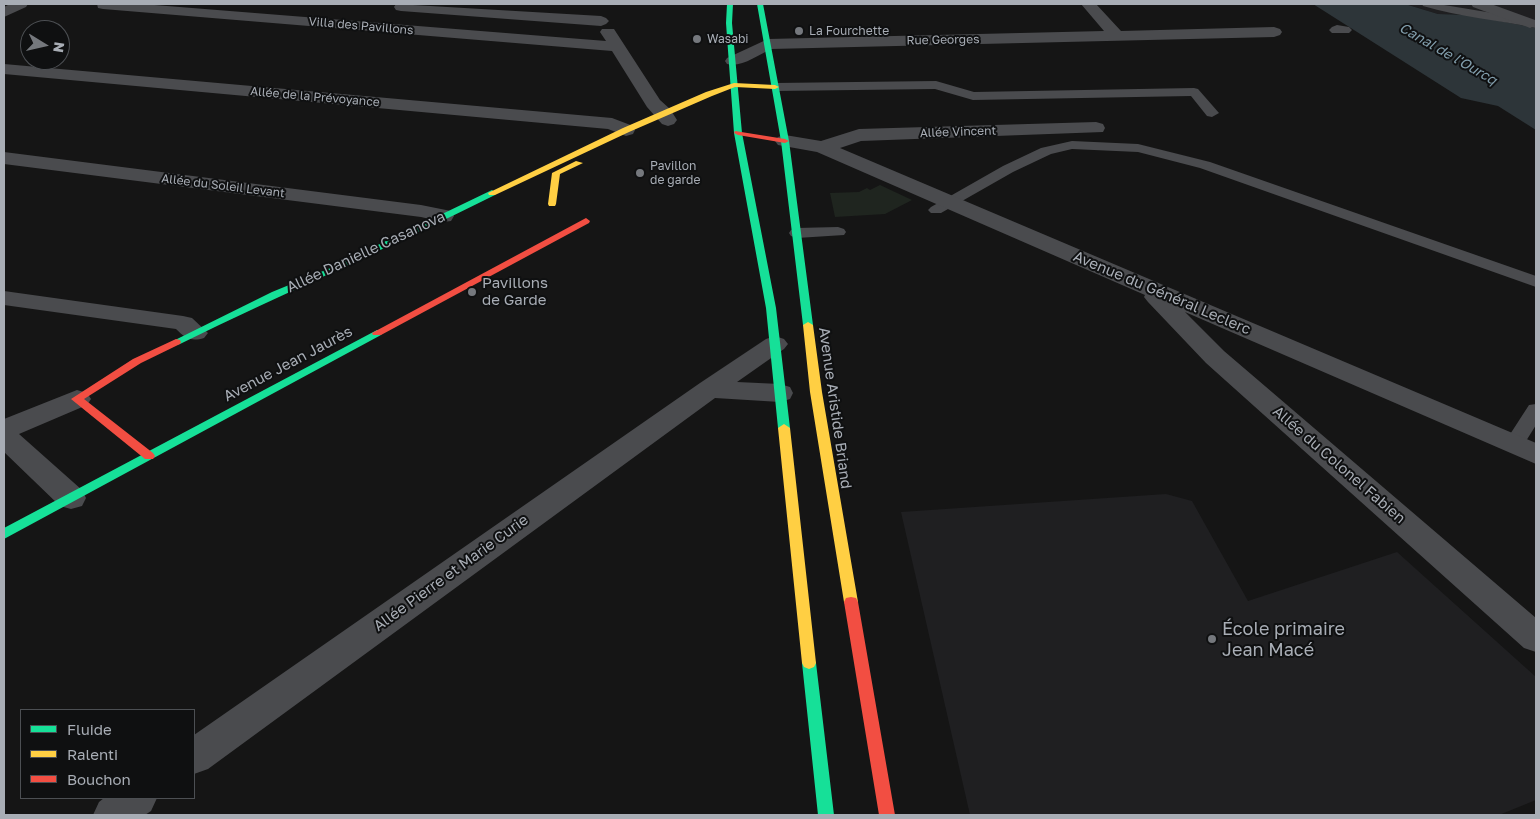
<!DOCTYPE html>
<html>
<head>
<meta charset="utf-8">
<style>
	body { margin:0 }
	#map { position:relative; width:1540px; height:819px; overflow:hidden; background:#151515; font-family:"Golos Text",sans-serif }
	canvas { display:block }
	.frame { position:absolute; inset:0; border:5px solid #a8adb5; pointer-events:none }
	.legend { position:absolute; left:20px; top:709px; width:175px; height:90px; box-sizing:border-box; background:#0f1011; border:1px solid #4c4f53; margin:0; padding:6px 9px; list-style:none; font-size:15px; color:#a8adb5 }
	.legend li { display:flex; align-items:center; gap:10px; height:25px }
	.legend b { width:25px; border:1px solid #4c4f53 }
	.north { position:absolute; left:20px; top:20px; width:50px; height:50px; box-sizing:border-box; background:#0f1011; border:1px solid #4c4f53; border-radius:50%; rotate:99deg; font-size:14px; font-weight:700; line-height:20px; text-align:center; color:#a8adb5 }
	.north::after { content:''; display:block; margin:auto; width:18px; height:22px; background:#75787d; clip-path:polygon(50% 0,100% 100%,50% 72%,0 100%) }
</style>
</head>
<body>
<div id="map">
<canvas width="1540" height="819"></canvas>
<div class="frame"></div>
<ul class="legend">
<li><b style="height:6px;background:#16e098"></b>Fluide</li>
<li><b style="height:6px;background:#ffcf43"></b>Ralenti</li>
<li><b style="height:6px;background:#f24e42"></b>Bouchon</li>
</ul>
<div class="north">N</div>
</div>
<script>
const context = document.querySelector('canvas').getContext('2d');
context.lineJoin = 'round';
function fill(path, color) {
  context.fillStyle = color;
  context.fill(path, 'evenodd');
}
function trace(path, color, width, dash) {
  context.strokeStyle = color;
  context.lineWidth = width;
  context.lineCap = dash ? 'butt' : 'round';
  context.setLineDash(dash || []);
  context.stroke(path);
}
function drawText(font, color, halo, rows, align = 'center') {
  context.font = font + ' "Golos Text",sans-serif';
  context.lineWidth = 4;
  context.setLineDash([]);
  context.textBaseline = 'middle';
  context.strokeStyle = halo;
  context.fillStyle = color;
  for (const [text, x, y, turn = 0] of rows) {
    context.save();
    context.translate(x, y);
    context.rotate((+turn || 0) * Math.PI / 180);
    context.textAlign = isNaN(turn) ? turn : align;
    if (halo) context.strokeText(text, 0, 0);
    context.fillText(text, 0, 0);
    context.restore();
  }
}
const built = new Path2D(`
	M1405 4H1536V28L1469 15 1438 14Z
	M1166 494 1192 501 1248 601 1397 552 1536 677V800L1499 815H970L901 512Z`);
const green = new Path2D(`
	M880 185 912 200 885 214 835 217 830 193 859 192 867 188 870 190Z`);
const water = new Path2D(`
	M1313 4H1405L1438 14 1469 15 1536 28V130L1498 106 1461 98Z`);
const lane = new Path2D(`
	M1422 4H1438L1523 18 1536 22V28C1499 20 1460 17 1423 6Z
	M936 81 974 92 1194 88 1198 89 1219 113 1212 117 1207 116 1191 96 973 100 935 89 775 91 769 87 775 83Z
	M1072 141 1138 144 1210 162 1536 276V287L1200 168 1138 152 1072 149 1051 154 1013 172 941 213H931L928 210 931 207 1003 166 1041 148Z
	M838 227 844 229 846 232 844 235 797 238 791 236 789 233 791 230 797 228Z
	M1536 404V425L1521 449 1514 451 1507 449 1504 444 1507 439 1529 405Z`);
const street = new Path2D(`
	M10 4H28L26 7 4 17V7Z
	M97 4H142L606 41 600 32 602 29H614L660 100 670 109 677 120 674 124 668 126 662 124 647 107 612 51 103 9 98 8Z
	M396 4 601 16 606 18 609 21 606 24 601 26 401 11 396 10 394 7Z
	M1081 4H1096L1121 31 1274 27 1280 29 1282 32 1280 35 1274 37 771 49C758 55 741 68 727 64L725 61 727 58 768 39 1104 31Z
	M1471 4H1491L1535 20 1536 25 1530 28 1525 26 1473 7Z
	M1337 25 1349 27 1352 30 1349 33H1332L1329 30 1332 27Z
	M4 64 612 118 633 126 635 130 633 134 626 136 608 129 4 74Z
	M1096 122 1103 124 1105 128 1103 132 861 141 840 148 1536 443V464L1185 312 1224 351 1536 618V652L1524 648 1206 363 1148 302 1144 297 1145 295 817 152 778 145 775 141 778 137 785 135 821 141 859 129Z
	M4 152 421 205 451 211 454 216 451 221 443 222 421 217 4 164Z
	M4 291 183 316 192 318 208 333 204 338C191 342 185 338 176 329L4 305Z
	M775 336 784 339 788 344 784 349 737 382 780 384 790 387 793 393 790 399 780 402 715 398 208 769 194 774V735L700 383 766 339Z
	M77 390 87 393 91 399 87 405 19 434 82 490 86 498 82 506 71 509 60 506 4 452V419Z
	M104 798H157L151 811 145 815H93L99 802Z`);
const fast = new Path2D(`
	M727 4H733L732 23 742 133 776 308 790 428 784 432 778 428 766 308 734 133 726 23Z
	M757 4H763L789 141 813 325 808 328 803 325 781 141Z
	M492 190 496 193 495 195C391 247 284 293 180 344L176 345 171 342 272 292 328 269Z
	M377 330 381 331 382 333 381 335 4 539V528Z
	M809 657 814 659 816 663 834 815H818L802 663 804 659Z`);
const slow = new Path2D(`
	M734 83 775 85 779 87 775 89 735 87 712 96 629 132 495 195H489L488 193 623 128 706 92Z
	M576 161 583 163 560 174 556 204 555 206H549L548 204 552 173Z
	M808 322 813 325 822 392 858 602 856 606 851 607 846 606 844 602 810 392 803 325Z
	M784 424 790 428 816 663 814 667 809 669 804 667 802 663 778 428Z`);
const jam = new Path2D(`
	M735 131 785 139 789 141 785 143 738 135 734 133Z
	M586 218 590 221 589 223 381 335H373L372 333Z
	M176 339 180 340 181 342 180 344 141 363 84 399 153 453 155 456 153 459H145L71 399 133 359Z
	M851 597 856 598 858 602 895 815H879L844 602 846 598Z`);
const markers = [
	[799,31,5,"#75787d"],
	[697,39,5,"#75787d"],
	[640,173,5,"#75787d"],
	[472,292,5,"#75787d"],
	[1212,639,5,"#75787d"]
];
const farStreetnames = [
	["Villa des Pavillons",361,26,5],
	["Rue Georges",943,40,-1],
	["Allée de la Prévoyance",315,97,5],
	["Allée Vincent",958,132,-2],
	["Allée du Soleil Levant",223,186,7]
];
const farPoinames = [
	["La Fourchette",809,31],
	["Wasabi",707,39],
	["Pavillon",650,166],
	["de garde",650,180]
];
const farWaternames = [
	["Canal de l'Ourcq",1448,54,30]
];
const streetNames = [
	["Allée Danielle Casanova",366,252,-25],
	["Avenue du Général Leclerc",1162,293,23],
	["Avenue Jean Jaurès",288,364,-28],
	["Avenue Aristide Briand",835,408,82],
	["Allée du Colonel Fabien",1339,465,41],
	["Allée Pierre et Marie Curie",451,573,-36]
];
const poiNames = [
	["Pavillons",482,283],
	["de Garde",482,300]
];
const nearPoinames = [
	["École primaire",1222,629],
	["Jean Macé",1222,650]
];
fill(built, '#1f1f21');
fill(green, '#1f251f');
fill(water, '#2d3539');
fill(lane, '#4a4b4e');
fill(street, '#4a4b4e');
fill(fast, '#16e098');
fill(slow, '#ffcf43');
fill(jam, '#f24e42');
for (const [x, y, r, color] of markers) {
  const dot = new Path2D();
  dot.arc(x, y, r, 0, 2 * Math.PI);
  context.fillStyle = color;
  context.fill(dot);
  trace(dot, '#0f1011', 2);
}
drawText('12px', '#a8adb5', '#0f1011', farStreetnames);
drawText('12px', '#a8adb5', '#0f1011', farPoinames, 'left');
drawText('italic 14px', '#829eac', '#0f1011', farWaternames);
drawText('15px', '#a8adb5', '#0f1011', streetNames);
drawText('15px', '#a8adb5', '#0f1011', poiNames, 'left');
drawText('18px', '#a8adb5', '#0f1011', nearPoinames, 'left');
</script>
</body>
</html>
